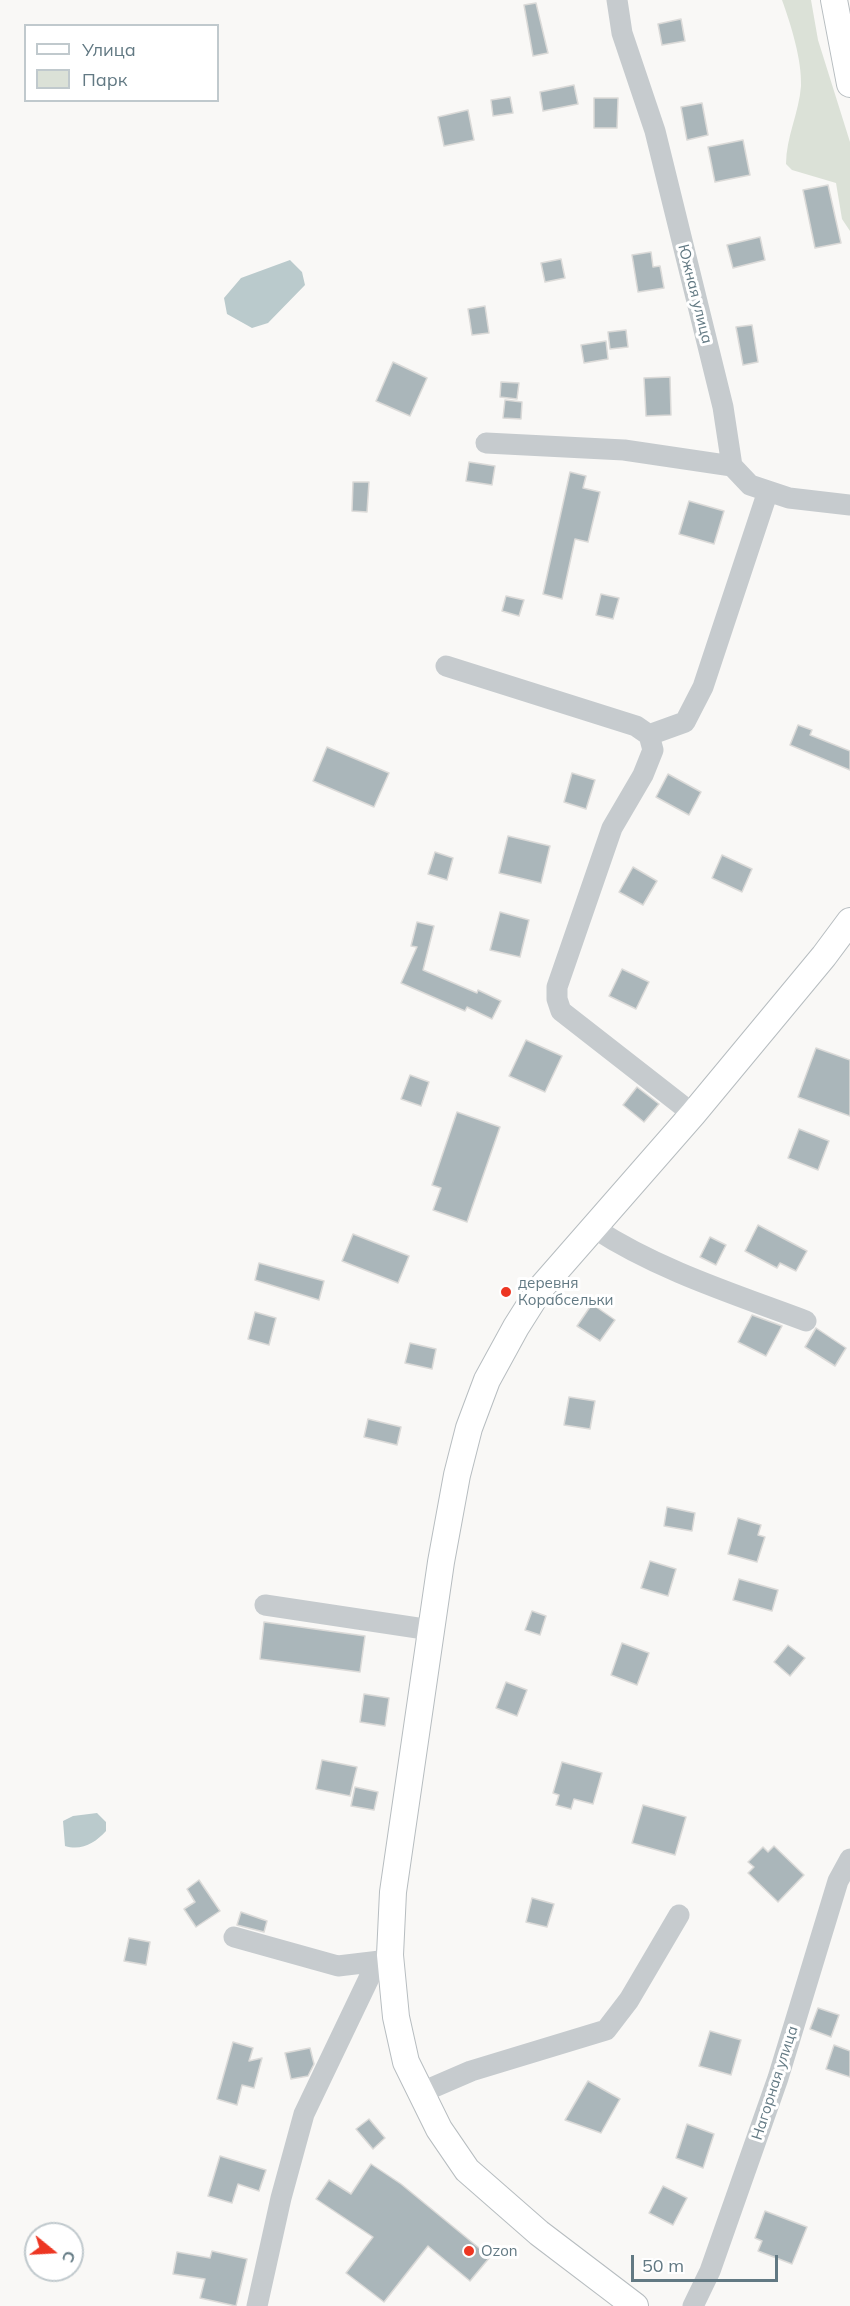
<!DOCTYPE html>
<html>
<head>
<meta charset="utf-8">
<style>
	body { margin:0 }
	#map { position:relative; width:850px; height:2306px; overflow:hidden; background:#f9f8f6; font-family:Mulish,sans-serif }
	canvas { display:block }
	.legend { position:absolute; left:24px; top:24px; width:195px; height:78px; box-sizing:border-box; background:#fff; border:2px solid #c0c9cd; margin:0; padding:8px 10px; list-style:none; font-size:18px; color:#627983 }
	.legend li { display:flex; align-items:center; gap:12px; height:30px }
	.legend b { width:30px; border:2px solid #c0c9cd }
	.north { position:absolute; left:24px; top:2222px; width:60px; height:60px; box-sizing:border-box; background:#fff; border:2px solid #c0c9cd; border-radius:50%; rotate:108deg; font-size:16px; font-weight:700; line-height:24px; text-align:center; color:#627983 }
	.north::after { content:''; display:block; margin:auto; width:21px; height:27px; background:#ed3622; clip-path:polygon(50% 0,100% 100%,50% 72%,0 100%) }
	.scale { position:absolute; left:631px; top:2255px; width:147px; height:27px; box-sizing:border-box; border:3px solid #627983; border-top:0; padding-left:8px; font-size:18px; line-height:21px; white-space:nowrap; color:#627983; -webkit-text-stroke:4px #fff; paint-order:stroke }
</style>
</head>
<body>
<div id="map">
<canvas width="850" height="2306"></canvas>
<ul class="legend">
<li><b style="height:8px;background:#fff"></b>Улица</li>
<li><b style="height:16px;background:#dbe1d7"></b>Парк</li>
</ul>
<div class="north">С</div>
<div class="scale">50 m</div>
</div>
<script>
const context = document.querySelector('canvas').getContext('2d');
context.lineJoin = 'round';
function fill(path, color) {
  context.fillStyle = color;
  context.fill(path, 'evenodd');
}
function trace(path, color, width, dash) {
  context.strokeStyle = color;
  context.lineWidth = width;
  context.lineCap = dash ? 'butt' : 'round';
  context.setLineDash(dash || []);
  context.stroke(path);
}
function drawText(font, color, halo, rows, align = 'center') {
  context.font = font + ' Mulish,sans-serif';
  context.lineWidth = 6;
  context.setLineDash([]);
  context.textBaseline = 'middle';
  context.strokeStyle = halo;
  context.fillStyle = color;
  for (const [text, x, y, turn = 0] of rows) {
    context.save();
    context.translate(x, y);
    context.rotate((+turn || 0) * Math.PI / 180);
    context.textAlign = isNaN(turn) ? turn : align;
    if (halo) context.strokeText(text, 0, 0);
    context.fillText(text, 0, 0);
    context.restore();
  }
}
const green = new Path2D(`
	M782 0H811L818 40 850 142V231L842 219 836 183 792 170 786 164C786 137 799 113 801 86 802 60 791 25 782 0Z`);
const water = new Path2D(`
	M290 260 302 272 305 285 268 323 252 328 227 314 224 298 241 278Z
	M97 1813 106 1822V1831C95 1843 82 1851 65 1846L63 1821 73 1816Z`);
const building = new Path2D(`
	M536 3 548 53 533 56 524 5Z
	M681 19 685 41 662 45 658 24Z
	M574 85 578 104 543 111 540 92Z
	M510 97 513 113 493 116 491 100Z
	M594 98H618L617 128H594Z
	M702 103 708 135 687 140 681 107Z
	M468 110 474 140 444 146 438 117Z
	M743 140 750 175 715 182 708 147Z
	M828 185 841 243 815 248 803 190Z
	M760 237 765 260 733 268 727 245Z
	M651 252 653 267 660 266 664 288 638 292 632 255Z
	M561 259 565 278 545 282 541 263Z
	M485 306 489 333 472 335 468 309Z
	M752 325 758 362 743 365 736 327Z
	M626 330 628 347 610 349 608 332Z
	M606 341 608 359 584 363 581 345Z
	M393 362 427 378 410 416 376 401Z
	M670 377 671 415 646 416 644 378Z
	M501 382 519 383 517 399 500 397Z
	M505 400 522 402 521 419 503 418Z
	M469 462 495 466 492 485 466 481Z
	M570 472 586 476 583 488 600 492 588 542 575 539 562 599 543 594Z
	M353 482H369L367 512 352 511Z
	M689 501 724 511 714 544 679 534Z
	M601 594 619 598 613 619 596 615Z
	M506 596 524 600 519 616 502 611Z
	M798 725 812 730 810 735 850 751V770L790 745Z
	M327 747 389 773 374 807 313 781Z
	M572 773 595 780 586 809 564 802Z
	M668 774 701 792 689 815 656 797Z
	M508 836 550 846 541 883 499 873Z
	M435 852 453 858 447 880 428 874Z
	M722 855 752 869 742 892 712 878Z
	M633 867 657 881 643 905 619 892Z
	M500 912 529 920 520 957 490 950Z
	M417 922 434 926 423 970 477 993 478 990 501 1001 492 1019 467 1007 465 1011 401 983 417 947 411 946Z
	M622 969 649 982 636 1009 609 996Z
	M526 1040 562 1056 545 1092 509 1076Z
	M816 1048 850 1060V1116L798 1097Z
	M410 1075 429 1082 421 1106 401 1099Z
	M637 1087 659 1104 644 1122 623 1105Z
	M457 1112 500 1127 467 1222 433 1210 441 1188 432 1185Z
	M799 1129 829 1141 818 1170 788 1158Z
	M758 1225 807 1251 796 1271 780 1263 777 1268 745 1251Z
	M353 1234 409 1256 398 1283 342 1261Z
	M710 1237 726 1245 716 1265 700 1257Z
	M259 1263 324 1281 319 1300 255 1280Z
	M592 1304 615 1320 600 1341 577 1326Z
	M255 1312 276 1318 269 1345 248 1339Z
	M752 1315 782 1326 766 1356 738 1342Z
	M816 1328 846 1348 835 1366 805 1347Z
	M410 1343 436 1349 432 1369 405 1363Z
	M569 1397 595 1401 590 1429 564 1425Z
	M368 1419 401 1427 397 1445 364 1437Z
	M667 1507 695 1513 692 1531 664 1526Z
	M738 1518 761 1525 758 1535 765 1537 757 1562 728 1554Z
	M650 1561 676 1569 668 1596 641 1588Z
	M739 1579 778 1590 772 1611 733 1600Z
	M532 1611 546 1616 540 1635 525 1630Z
	M264 1622 365 1636 360 1672 260 1659Z
	M622 1643 649 1653 637 1685 611 1675Z
	M788 1645 805 1658 790 1676 774 1662Z
	M506 1682 527 1690 517 1716 496 1708Z
	M364 1694 389 1698 385 1726 360 1722Z
	M322 1760 357 1767 350 1796 316 1789Z
	M562 1762 602 1773 593 1804 574 1799 571 1809 556 1805 559 1795 553 1793Z
	M355 1787 378 1792 374 1810 351 1806Z
	M643 1805 686 1817 675 1855 632 1843Z
	M774 1846 804 1875 778 1902 748 1873 754 1867 748 1862 763 1847 768 1852Z
	M199 1880 220 1911 196 1927 184 1909 195 1902 187 1889Z
	M532 1898 554 1904 547 1927 526 1922Z
	M241 1912 267 1921 264 1932 237 1925Z
	M129 1938 150 1942 146 1965 124 1961Z
	M818 2008 839 2015 831 2037 810 2029Z
	M710 2031 741 2040 731 2075 699 2066Z
	M233 2042 253 2048 249 2061 262 2058 254 2088 242 2085 237 2105 217 2099Z
	M834 2045 850 2051V2077L826 2069Z
	M310 2048 314 2064 308 2076 291 2079 285 2053Z
	M588 2081 620 2099 601 2133 565 2120Z
	M369 2119 385 2138 373 2149 356 2129Z
	M687 2124 714 2134 703 2168 676 2158Z
	M220 2156 266 2170 259 2191 238 2184 232 2203 208 2196Z
	M371 2164 401 2184 490 2257 470 2281 428 2246 384 2302 346 2273 373 2237 316 2199 329 2180 351 2194Z
	M663 2186 687 2198 673 2225 649 2213Z
	M765 2211 807 2227 792 2264 758 2251 762 2241 755 2238Z
	M212 2251 247 2259 236 2306 200 2298 205 2279 173 2274 177 2252 210 2258Z`);
const minor = new Path2D(`
	M617 0 622 33 655 131 723 407 732 466 750 485 789 498 850 505
	M486 443 624 450 732 466
	M446 666 636 726 649 735 653 750 643 775 612 828 557 987V999L561 1011 693 1114
	M649 735 685 722 703 687 768 491
	M594 1228C658 1270 734 1294 806 1321
	M265 1605 431 1630
	M234 1937 338 1966 380 1961
	M420 2093 471 2071 606 2030 629 2000 679 1915
	M257 2306 281 2198 304 2114 371 1974 380 1961 390 1955
	M693 2306 710 2271 778 2078 838 1881 850 1859`);
const major = new Path2D(`
	M834 0 850 84
	M635 2306 539 2233 467 2170 439 2129 406 2062 396 2017 390 1955 393 1892 441 1562 457 1475 469 1428 487 1380 516 1327 540 1289 693 1114 824 956 850 921`);
const markers = [
	[506,1292,6,"#ed3622"],
	[469,2251,6,"#ed3622"]
];
const streetNames = [
	["Южная улица",695,294,76],
	["Нагорная улица",775,2083,-72]
];
const poiNames = [
	["деревня",518,1283],
	["Корабсельки",518,1300],
	["Ozon",481,2251]
];
fill(green, '#dbe1d7');
fill(water, '#bacacc');
fill(building, '#aab6ba');
trace(building, '#dbdad8', 1.5);
trace(major, '#b7bdc0', 28);
trace(minor, '#c6cbce', 21);
trace(major, '#fff', 26);
for (const [x, y, r, color] of markers) {
  const dot = new Path2D();
  dot.arc(x, y, r, 0, 2 * Math.PI);
  context.fillStyle = color;
  context.fill(dot);
  trace(dot, '#fff', 2);
}
drawText('15px', '#627983', '#fff', streetNames);
drawText('15px', '#627983', '#fff', poiNames, 'left');
</script>
</body>
</html>
